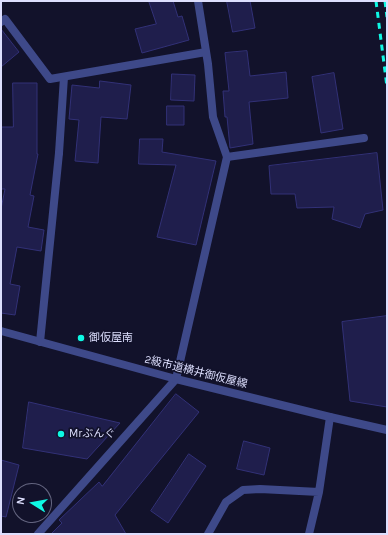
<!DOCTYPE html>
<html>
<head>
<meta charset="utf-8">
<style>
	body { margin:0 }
	#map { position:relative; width:388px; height:535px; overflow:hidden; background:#12122b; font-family:Karla,sans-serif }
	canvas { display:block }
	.frame { position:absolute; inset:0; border:2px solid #dddffe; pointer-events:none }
	.north { position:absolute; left:12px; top:483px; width:40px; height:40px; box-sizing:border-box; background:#12122b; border:1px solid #63647f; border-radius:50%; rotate:281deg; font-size:11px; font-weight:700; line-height:16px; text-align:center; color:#dddffe }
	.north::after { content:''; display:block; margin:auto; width:14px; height:18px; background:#0ef9e4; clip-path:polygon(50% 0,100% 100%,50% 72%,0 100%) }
</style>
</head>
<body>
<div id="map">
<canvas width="388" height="535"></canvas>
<div class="frame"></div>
<div class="north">N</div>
</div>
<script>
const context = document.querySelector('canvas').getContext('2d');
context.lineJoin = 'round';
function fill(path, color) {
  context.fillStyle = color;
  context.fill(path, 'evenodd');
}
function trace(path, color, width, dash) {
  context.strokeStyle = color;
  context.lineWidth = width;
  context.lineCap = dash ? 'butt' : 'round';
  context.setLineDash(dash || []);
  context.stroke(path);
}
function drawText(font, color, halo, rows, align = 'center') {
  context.font = font + ' Karla,"Noto Sans JP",sans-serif';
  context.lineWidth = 3.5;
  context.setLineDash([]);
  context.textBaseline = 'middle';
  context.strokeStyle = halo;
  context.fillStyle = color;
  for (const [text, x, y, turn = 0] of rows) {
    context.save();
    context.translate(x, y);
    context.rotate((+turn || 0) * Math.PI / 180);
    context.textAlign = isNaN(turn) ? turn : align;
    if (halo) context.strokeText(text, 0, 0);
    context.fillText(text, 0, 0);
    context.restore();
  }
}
const building = new Path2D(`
	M149 1H173L178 17 182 16 189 40 142 53 135 29 156 24Z
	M227 1H250L255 28 233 32Z
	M1 29 19 52 1 67Z
	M247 51 250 76 286 72 288 98 249 102 253 144 230 148 227 117H225L223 91H229L225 53Z
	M334 73 343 129 321 133 312 77Z
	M172 74 195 75 194 101 171 100Z
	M100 81 131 85 127 119 101 117 98 163 75 161 79 120 69 119 72 85 99 88Z
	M13 83H37V154H38L30 195 34 196 28 227 44 230 41 251 17 247 10 284 20 286 15 315 1 313V209L5 189H1V127H13Z
	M167 106H184V125H167Z
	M140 139H163L162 152 216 161 196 245 157 237 176 165 139 164Z
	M377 153 383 210 365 214 360 228 332 219 334 207 297 208 295 194H271L269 166Z
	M387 316V407L350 401 342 322Z
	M176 394 199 412 115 515 126 534H51L62 523 59 520 99 482 102 486Z
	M29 402 120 423 87 459 23 448Z
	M244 441 270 448 264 475 237 469Z
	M189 454 206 466 168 523 151 511Z
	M1 460 19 465 6 517 1 516Z`);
const service = new Path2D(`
	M59 153 64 77
	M227 157 364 138`);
const minor = new Path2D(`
	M1 22 5 19 50 79 206 52
	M40 342 59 153
	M38 534 176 379 227 157 213 117 208 64 198 1
	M208 534 226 502 243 490 260 489 319 492
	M309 534 319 492 330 417`);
const tertiary = new Path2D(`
	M1 331 176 379 330 417 387 430`);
const rail = new Path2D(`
	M376 1 387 87
	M385 1 387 17`);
const markers = [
	[81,338,4,"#0ef9e4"],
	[61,434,4,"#0ef9e4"]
];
const poiNames = [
	["御仮屋南",89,338],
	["Mrぶんぐ",69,434]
];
const streetNames = [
	["2級市道横井御仮屋線",196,372,14]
];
fill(building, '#1f1e4c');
trace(building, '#323177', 1);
trace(service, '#3e4989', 8);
trace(minor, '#3e4989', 8);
trace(tertiary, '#3e4989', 8);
trace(rail, '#0ef9e4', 3, [6, 5]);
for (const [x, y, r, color] of markers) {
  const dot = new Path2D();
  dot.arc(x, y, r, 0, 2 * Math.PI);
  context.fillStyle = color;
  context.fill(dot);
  trace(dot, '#12122b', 1.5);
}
drawText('11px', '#dddffe', '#12122b', poiNames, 'left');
drawText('11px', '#dddffe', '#12122b', streetNames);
</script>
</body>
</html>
